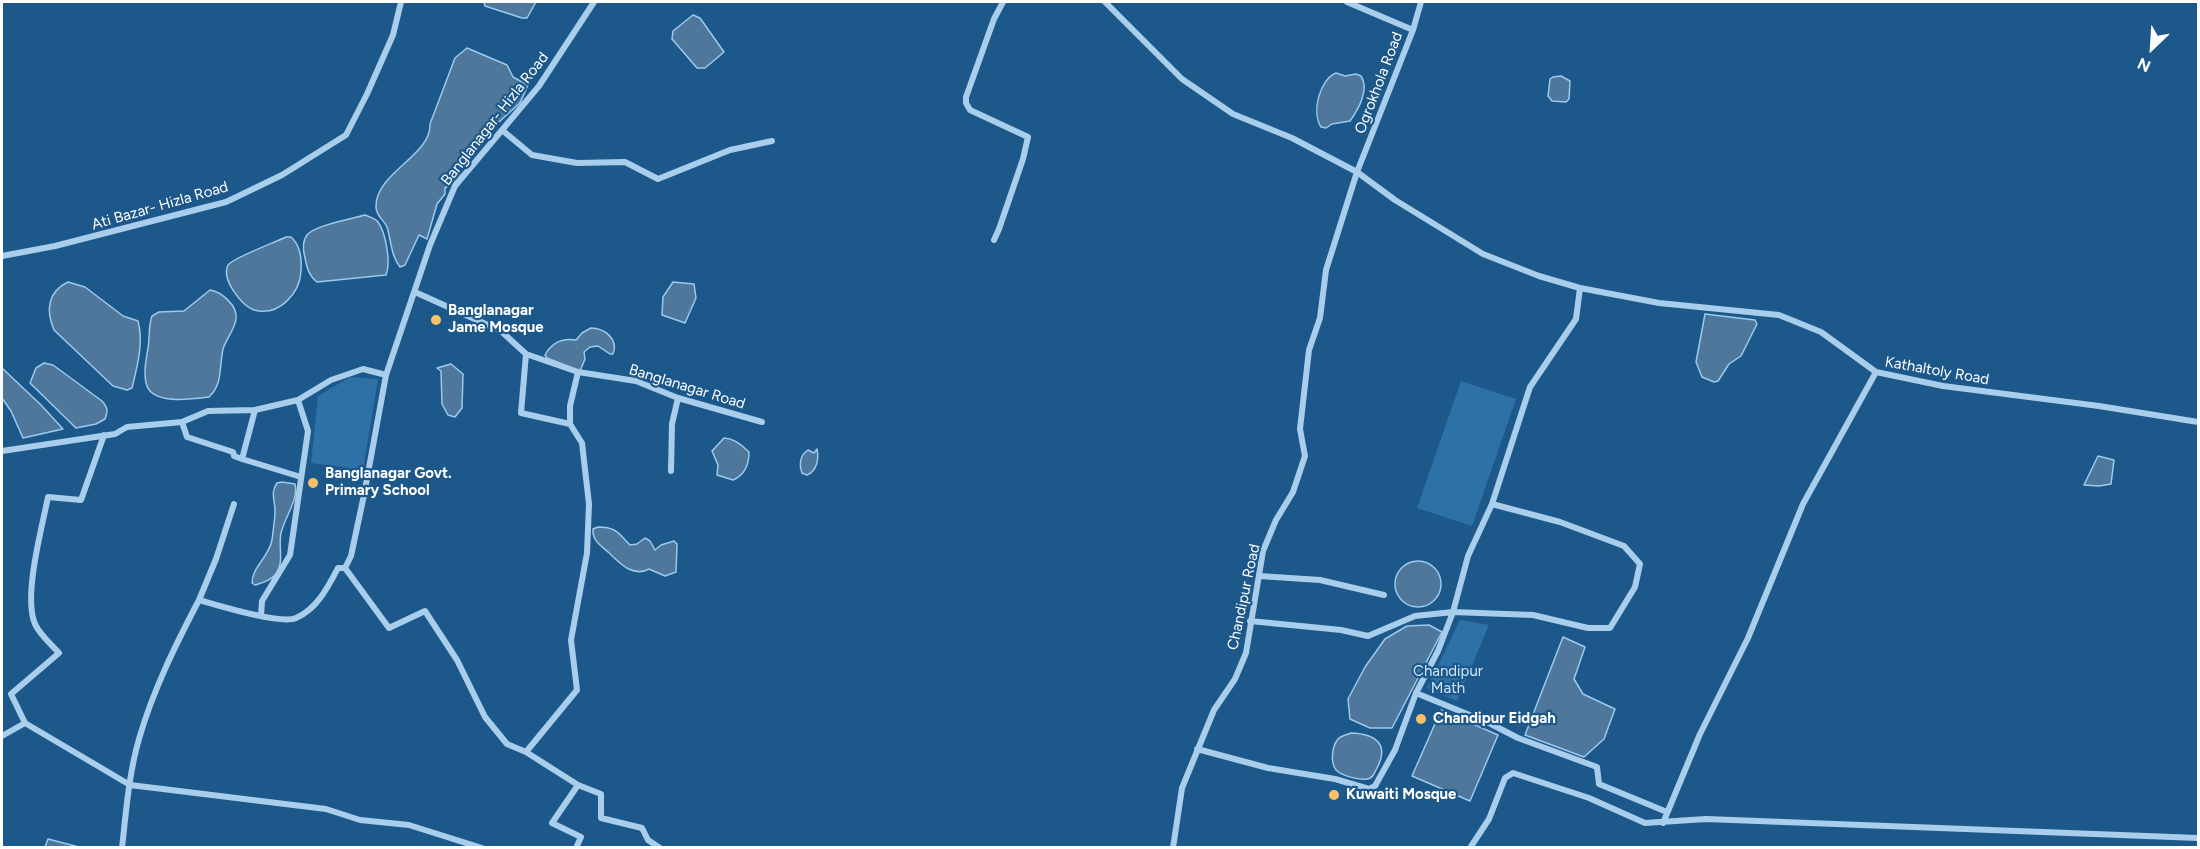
<!DOCTYPE html>
<html>
<head>
<meta charset="utf-8">
<style>
	body { margin:0 }
	#map { position:relative; width:2200px; height:849px; overflow:hidden; background:#1d588b; font-family:Figtree,sans-serif }
	canvas { display:block }
	.frame { position:absolute; inset:0; border:3px solid #fff; pointer-events:none }
	.north { position:absolute; left:2122px; top:18px; width:60px; height:60px; -webkit-text-stroke:4px #1d588b; paint-order:stroke; rotate:205deg; font-size:16px; font-weight:700; line-height:24px; text-align:center; color:#fff }
	.north::after { content:''; display:block; margin:auto; width:21px; height:27px; background:#fff; clip-path:polygon(50% 0,100% 100%,50% 72%,0 100%) }
</style>
</head>
<body>
<div id="map">
<canvas width="2200" height="849"></canvas>
<div class="frame"></div>
<div class="north">N</div>
</div>
<script>
const context = document.querySelector('canvas').getContext('2d');
context.lineJoin = 'round';
function fill(path, color) {
  context.fillStyle = color;
  context.fill(path, 'evenodd');
}
function trace(path, color, width, dash) {
  context.strokeStyle = color;
  context.lineWidth = width;
  context.lineCap = dash ? 'butt' : 'round';
  context.setLineDash(dash || []);
  context.stroke(path);
}
function drawText(font, color, halo, rows, align = 'center') {
  context.font = font + ' Figtree,sans-serif';
  context.lineWidth = 4.5;
  context.setLineDash([]);
  context.textBaseline = 'middle';
  context.strokeStyle = halo;
  context.fillStyle = color;
  for (const [text, x, y, turn = 0] of rows) {
    context.save();
    context.translate(x, y);
    context.rotate((+turn || 0) * Math.PI / 180);
    context.textAlign = isNaN(turn) ? turn : align;
    if (halo) context.strokeText(text, 0, 0);
    context.fillText(text, 0, 0);
    context.restore();
  }
}
const green = new Path2D(`
	M350 377 378 379 363 470 311 463 318 396Z
	M1461 381 1516 399 1472 526 1417 508Z
	M1460 620 1489 625 1457 701 1427 688Z`);
const water = new Path2D(`
	M484 2H536L527 18H522L485 6Z
	M693 15 700 18 724 52 705 68H697L672 39 673 31Z
	M467 48 507 65 513 77 528 85 520 103 490 130 478 147 468 155 457 181 445 188V194L437 204 427 239 419 235 405 265 400 267C391 256 391 240 387 227 384 220 376 216 376 207 375 173 432 155 430 124L455 58Z
	M1336 73 1345 76 1356 74 1361 76C1370 89 1358 110 1350 121L1332 124 1326 128 1321 127C1311 112 1320 79 1336 73Z
	M1561 76 1570 81 1569 99 1566 102 1552 101 1548 96 1550 79 1553 77Z
	M365 215C370 217 375 218 378 222 386 233 391 263 386 275L317 282C309 276 307 268 305 258 303 250 302 241 307 235 315 225 352 219 365 215Z
	M286 237H291C300 245 302 258 301 271 300 293 279 317 254 310 241 305 221 279 228 265 232 258 276 242 286 237Z
	M68 282 85 287 123 316 138 321C144 343 137 367 132 388L127 390 113 386 54 330C46 311 47 292 68 282Z
	M673 282 694 284 696 298 685 323 662 315 663 297Z
	M210 290C222 292 238 306 236 319 235 329 226 339 223 349 219 367 223 384 209 397 193 399 154 405 147 386 143 375 146 360 148 348 150 337 148 327 152 316L159 312 184 311Z
	M1705 314 1755 320 1757 324 1741 356 1729 364 1718 381 1714 382 1702 377 1696 362Z
	M591 328C604 328 619 339 613 354H610L598 346 590 347 584 352 585 359 580 371 547 358 545 355C552 342 563 338 576 340L582 333Z
	M44 363 53 365 102 401C108 408 108 411 105 419L96 424 76 428 30 383 36 368Z
	M451 364 463 374 462 408 455 417 448 415 442 404 441 371 437 368Z
	M2 368 41 405 63 429 23 438 11 411 2 398Z
	M724 438C734 438 742 445 749 452 749 465 745 475 733 480L717 475 718 465 712 451Z
	M817 449C819 459 817 471 807 475L802 473C799 464 799 456 808 450L814 453Z
	M2098 456 2114 460 2111 484 2099 486 2084 485Z
	M282 482 295 484C299 499 284 519 281 533 278 547 285 563 275 575 270 581 262 583 255 585L252 583C252 567 269 557 272 540 273 531 275 520 275 511 275 500 270 493 277 483Z
	M598 527C617 527 619 534 630 545L637 544 645 538 650 541 655 550 661 545 674 541 677 544 676 572 665 576 649 569C632 578 619 562 608 552 600 545 592 540 593 529Z
	M1395 584a23 23 0 1 1 46 0a23 23 0 1 1-46 0Z
	M1429 625 1442 632 1392 728H1370L1350 719 1348 699 1365 667 1385 639 1407 626Z
	M1563 637 1585 647 1574 679 1583 694 1615 709 1604 739 1584 757 1525 735Z
	M1441 710 1498 735 1470 801 1412 776Z
	M1351 733C1377 734 1390 745 1376 770 1374 774 1372 779 1367 779 1358 780 1342 776 1336 770 1330 762 1332 746 1338 739 1342 735 1346 735 1351 733Z
	M48 839 79 847H45Z`);
const minor = new Path2D(`
	M1105 2 1182 79 1233 114 1292 138 1357 172 1395 200 1483 254 1539 276 1580 288 1659 303 1779 315 1821 332 1876 372 1943 386 2099 406 2198 422
	M1347 2 1413 30
	M502 130 532 155 577 163 625 162 658 179 730 150 772 141
	M994 240 999 229 1023 159 1028 137 970 110 966 103V97L994 19 1003 2
	M2 256 55 246 226 202 282 175 346 135 367 94 393 35 401 2
	M415 292 501 331 526 354 578 372 636 381 678 398 762 422
	M526 354 521 413 570 424 582 443 589 504 587 553 571 640 577 690 526 752 578 785 552 823 581 837 576 848
	M182 422 187 437 233 452 234 456 242 459
	M570 424V406L578 372
	M2 451 115 434 127 427 182 422 208 411 255 410
	M671 471 672 424 678 398
	M301 477 242 459 255 410 298 400 331 380 363 369 386 375
	M345 568 389 628 425 611 457 660 485 717 507 744 526 752
	M1259 576 1320 580 1384 595
	M199 600 216 559 234 504
	M261 616 262 601 290 555 308 431 298 400
	M1250 621 1341 630 1368 636 1415 616 1453 612 1533 615 1588 628H1610L1635 587 1640 564 1624 546 1560 522 1492 504
	M1416 693 1489 723 1518 738 1597 767 1599 784 1667 812
	M25 723 11 694 59 653C51 644 40 635 35 624 23 596 42 528 48 497L81 500 104 435
	M2 736 25 723 130 785 326 809 360 820 409 825 482 848
	M1197 749 1268 768 1335 779 1369 789 1375 786 1395 750 1416 693 1438 651 1453 612 1468 556 1492 504 1530 387 1576 319 1580 288
	M578 785 601 794V818L642 828 648 840 660 848
	M1663 823 1700 734 1748 638 1803 504 1876 372
	M122 848C126 812 129 773 139 739 153 690 176 644 199 600 217 605 281 625 296 618 317 609 328 587 338 568H345L351 556 364 495 386 375 430 245 455 186 539 86 594 2
	M1173 848 1182 788 1214 710 1235 679 1246 653 1263 551 1276 520 1293 492 1305 456 1300 429 1309 350 1320 318 1326 270 1357 172 1413 30 1421 2
	M1470 848 1489 819 1505 778 1513 773 1589 798 1645 823 1706 819 2198 838`);
const markers = [
	[436,320,6,"#fbc168"],
	[313,483,6,"#fbc168"],
	[1421,719,6,"#fbc168"],
	[1334,795,6,"#fbc168"]
];
const streetNames = [
	["Ogrokhola Road",1379,83,-69],
	["Banglanagar- Hizla Road",495,119,-52],
	["Ati Bazar- Hizla Road",160,206,-16],
	["Kathaltoly Road",1937,371,10],
	["Banglanagar Road",687,387,17],
	["Chandipur Road",1244,597,-78]
];
const poiNames = [
	["Banglanagar",448,311],
	["Jame Mosque",448,328],
	["Banglanagar Govt.",325,474],
	["Primary School",325,491],
	["Chandipur Eidgah",1433,719],
	["Kuwaiti Mosque",1346,795]
];
const parkNames = [
	["Chandipur",1448,672],
	["Math",1448,689]
];
fill(green, '#2e71a6');
fill(water, '#4f779b');
trace(water, '#9ccaee', 1.5);
trace(minor, '#a9ceec', 6);
for (const [x, y, r, color] of markers) {
  const dot = new Path2D();
  dot.arc(x, y, r, 0, 2 * Math.PI);
  context.fillStyle = color;
  context.fill(dot);
  trace(dot, '#1d588b', 2);
}
drawText('15px', '#fff', '#1d588b', streetNames);
drawText('bold 15px', '#fff', '#1d588b', poiNames, 'left');
drawText('15px', '#cee6f9', '#1d588b', parkNames);
</script>
</body>
</html>
